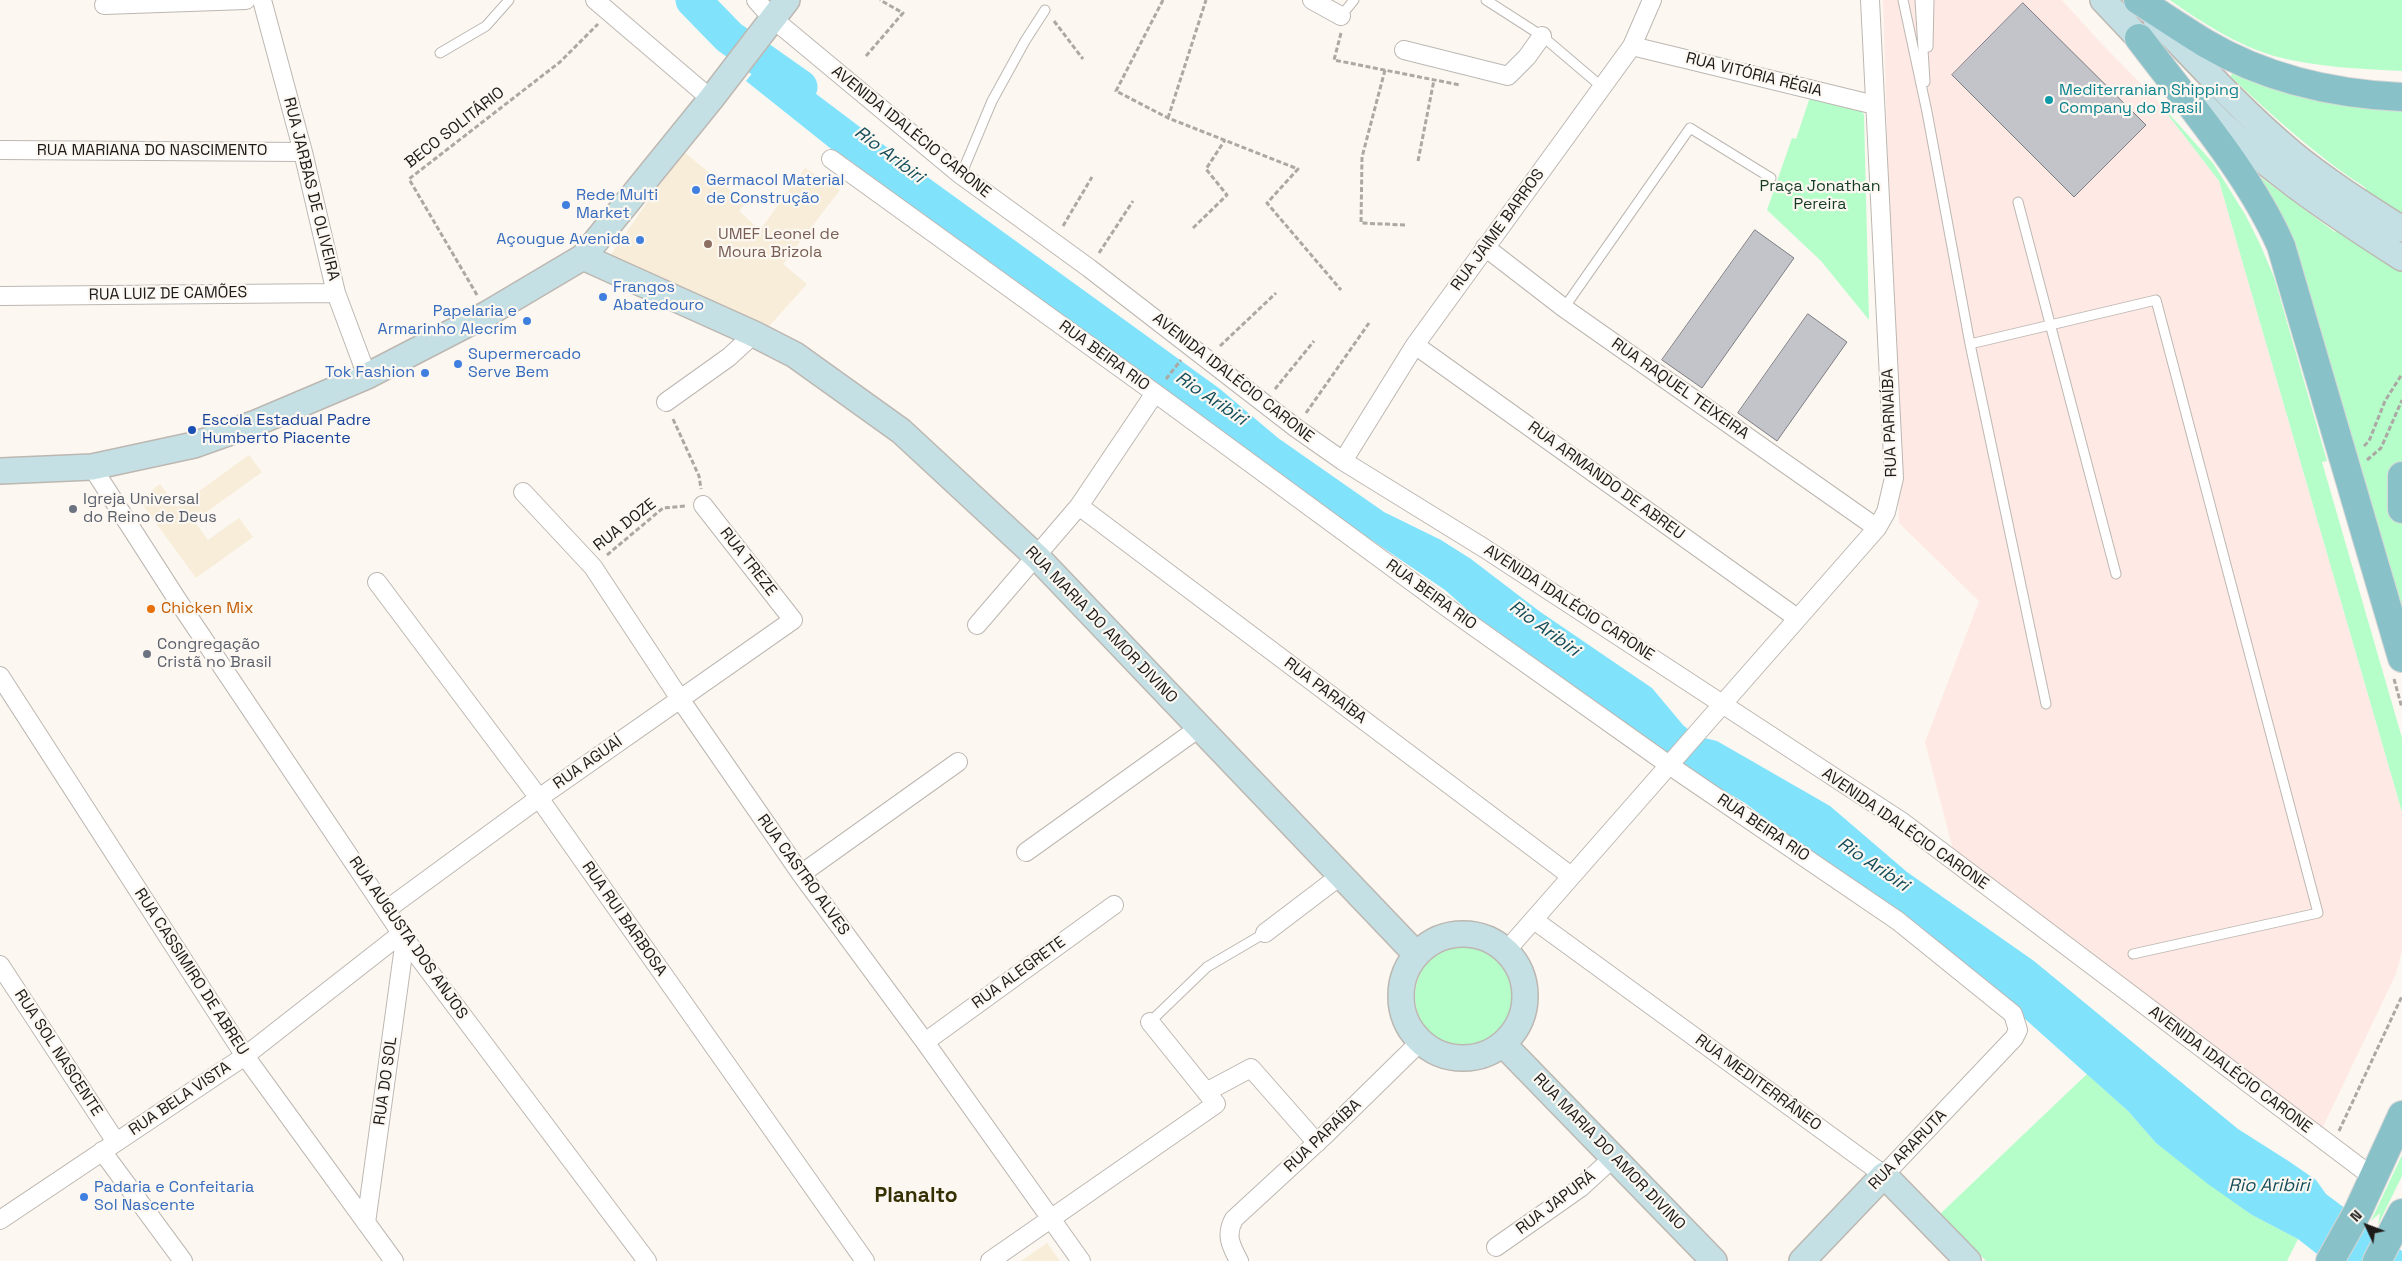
<!DOCTYPE html>
<html>
<head>
<meta charset="utf-8">
<style>
	body { margin:0 }
	#map { position:relative; width:2402px; height:1261px; overflow:hidden; background:#fcf7f1; font-family:"Space Grotesk",sans-serif }
	canvas { display:block }
	.north { position:absolute; left:2342px; top:1201px; width:50px; height:50px; -webkit-text-stroke:4px #fcf7f1; paint-order:stroke; rotate:313deg; font-size:14px; font-weight:700; line-height:20px; text-align:center; color:#1d1b1a }
	.north::after { content:''; display:block; margin:auto; width:18px; height:22px; background:#1d1b1a; clip-path:polygon(50% 0,100% 100%,50% 72%,0 100%) }
</style>
</head>
<body>
<div id="map">
<canvas width="2402" height="1261"></canvas>
<div class="north">N</div>
</div>
<script>
const context = document.querySelector('canvas').getContext('2d');
context.lineJoin = 'round';
function fill(path, color) {
  context.fillStyle = color;
  context.fill(path, 'evenodd');
}
function trace(path, color, width, dash) {
  context.strokeStyle = color;
  context.lineWidth = width;
  context.lineCap = dash ? 'butt' : 'round';
  context.setLineDash(dash || []);
  context.stroke(path);
}
function drawText(font, color, halo, rows, align = 'center') {
  context.font = font + ' "Space Grotesk",sans-serif';
  context.lineWidth = 4.5;
  context.setLineDash([]);
  context.textBaseline = 'middle';
  context.strokeStyle = halo;
  context.fillStyle = color;
  for (const [text, x, y, turn = 0] of rows) {
    context.save();
    context.translate(x, y);
    context.rotate((+turn || 0) * Math.PI / 180);
    context.textAlign = isNaN(turn) ? turn : align;
    if (halo) context.strokeText(text, 0, 0);
    context.fillText(text, 0, 0);
    context.restore();
  }
}
const industrial = new Path2D(`
	M1883 0H2062L2098 40 2155 98 2219 181 2402 812V950L2396 974 2320 1133 1953 850 1925 742 1979 601 1899 523Z`);
const education = new Path2D(`
	M683 151 746 203 739 211 760 230 805 168 840 190 783 264 807 284 762 334 609 257Z
	M249 455 262 472 194 521 208 540 239 518 253 537 196 578 139 500 160 484 177 507Z
	M1047 1243 1060 1261H1021Z`);
const green = new Path2D(`
	M2170 0H2402V71C2360 69 2315 67 2274 56 2237 45 2201 22 2170 0Z
	M2232 71 2402 108V622L2251 170 2335 232 2366 188C2316 156 2274 117 2231 77Z
	M1810 97 1861 109 1864 115 1869 320 1821 261 1767 210 1792 138 1796 139Z
	M2155 98 2213 163 2246 216 2260 244 2274 277 2327 461 2322 462 2402 738V812L2219 181Z
	M1415 996a51 51 0 1 1 102 0a51 51 0 1 1-102 0Z
	M2087 1074 2128 1111 2156 1143 2252 1215 2298 1239 2287 1261H1986L1940 1214Z
	M2402 1155V1176L2378 1225 2380 1213 2371 1221Z`);
const water = new Path2D(`
	M766 56 897 155 1220 389 1278 438 1384 512 1441 540 1471 559 1539 611 1652 688 1683 725 1696 736 1717 741 1830 806 1907 872 2034 961 2238 1129 2290 1162 2316 1180 2326 1194 2402 1251V1261H2326L2298 1239 2252 1215 2208 1184 2156 1143 2128 1111 1997 994 1745 803 1675 762 1637 731 1495 634 1445 590 1357 530 1195 411 884 191 746 81Z`);
const river = new Path2D(`
	M693 0 729 37 800 87`);
const building = new Path2D(`
	M2023 3 2146 125 2074 197 1952 75Z
	M1755 230 1794 258 1702 388 1662 360Z
	M1808 314 1847 342 1777 441 1738 413Z`);
const path = new Path2D(`
	M1163 0 1116 91 1168 118 1298 169 1267 203 1341 290
	M1054 21 1083 59
	M1341 33 1334 60 1460 85
	M866 56 903 13 880 0
	M1385 70 1362 157 1361 223 1405 225
	M1168 118 1206 0
	M1418 161 1434 80
	M1063 226 1092 177
	M1193 228 1227 195 1206 169 1225 140
	M1099 253 1133 201
	M477 295 409 179 560 62 598 24
	M1220 346 1276 293
	M1166 379 1181 360
	M1275 389 1314 341
	M1306 413 1369 323
	M673 419 699 476 701 489
	M2364 446 2369 441 2385 401 2402 374
	M2367 460 2381 448 2402 400
	M607 555 663 508 686 506
	M2394 679 2402 708
	M2339 1131 2402 996`);
const lane = new Path2D(`
	M1486 0 1542 36 1602 87
	M1903 0 1927 112 1970 344 2046 704
	M1920 0 1925 82
	M1341 16 1354 0
	M1928 47 1929 0
	M440 53 486 26 509 0
	M961 175 992 101 1025 41 1045 10
	M2018 202 2116 574
	M1564 308 1690 128 1771 178
	M1970 344 2156 300 2318 913 2133 954
	M1150 1022 1207 967 1265 933`);
const street = new Path2D(`
	M262 0 303 152 336 293 367 376
	M595 0 711 99
	M756 0 772 18 961 175 1089 268 1296 428 1343 461 1484 548 1901 821 2374 1178
	M1312 0 1341 16
	M104 5 246 0
	M1632 46 1875 105
	M1404 50 1508 76 1527 57 1542 36
	M0 150 303 152
	M831 159 1155 393 1445 606 1669 765 1898 921 2013 1014 2018 1030 2014 1038 1884 1175 1534 920
	M1485 247 1564 308 1877 528
	M0 296 336 293
	M1415 345 1797 618
	M666 402 729 357 754 334
	M1343 461 1415 345 1632 46 1652 0
	M92 467 182 607 405 939 647 1261
	M523 492 593 567 680 699 801 874 925 1042 1081 1261
	M1079 506 1571 876
	M377 582 539 798 865 1261
	M977 625 1079 506 1155 393
	M0 676 245 1056 394 1261
	M1026 852 1199 728
	M801 874 958 762
	M386 910 539 798 793 620 703 505
	M1265 933 1340 876
	M1506 951 1877 528 1886 512 1894 478 1870 0
	M0 965 116 1142
	M925 1042 1114 905
	M1206 1092 1251 1068 1317 1143
	M102 1151 183 1261
	M0 1220 245 1056 402 933
	M366 1223 405 939
	M1496 1247 1580 1188 1614 1157
	M990 1261 1216 1104 1150 1022
	M1239 1261C1231 1246 1225 1235 1234 1219L1323 1137 1420 1042`);
const secondary = new Path2D(`
	M2103 0 2152 52
	M2156 19C2200 65 2243 112 2292 153 2326 181 2364 205 2402 229
	M2199 101C2261 166 2327 210 2402 258
	M583 257 754 334 795 355 901 431 1037 557 1416 954
	M0 471 92 467 194 445 256 423 367 376 487 314 583 257 711 99 787 0
	M1401 996a62 62 0 1 1 124 0a62 62 0 1 1-124 0Z
	M1503 1044 1714 1261
	M1802 1261 1884 1175 1968 1261`);
const primary = new Path2D(`
	M2138 0C2160 14 2182 29 2205 43 2266 79 2333 94 2402 97
	M2139 38C2188 103 2249 173 2281 246L2402 658
	M2402 476V509
	M2330 1261 2358 1211 2402 1115
	M2377 1261 2402 1213`);
const markers = [
	[2049,100,5,"#0f9aa8"],
	[696,190,5,"#3f7fe0"],
	[566,205,5,"#3f7fe0"],
	[640,240,5,"#3f7fe0"],
	[708,244,5,"#8d6e63"],
	[603,297,5,"#3f7fe0"],
	[527,321,5,"#3f7fe0"],
	[458,364,5,"#3f7fe0"],
	[425,373,5,"#3f7fe0"],
	[192,430,5,"#1a4fb4"],
	[73,509,5,"#6b7280"],
	[151,609,5,"#e8710a"],
	[147,654,5,"#6b7280"],
	[84,1197,5,"#3f7fe0"]
];
const streetNames = [
	["RUA VITÓRIA RÉGIA",1754,75,14],
	["BECO SOLITÁRIO",455,128,-38],
	["AVENIDA IDALÉCIO CARONE",911,132,39],
	["RUA MARIANA DO NASCIMENTO",152,151],
	["RUA JARBAS DE OLIVEIRA",311,189,76],
	["RUA JAIME BARROS",1498,230,-54],
	["RUA LUIZ DE CAMÕES",168,294,-1],
	["RUA BEIRA RIO",1104,356,36],
	["AVENIDA IDALÉCIO CARONE",1233,378,38],
	["RUA RAQUEL TEIXEIRA",1680,389,35],
	["RUA PARNAÍBA",1890,423,-92],
	["RUA ARMANDO DE ABREU",1606,481,36],
	["RUA DOZE",625,525,-38],
	["RUA TREZE",748,562,52],
	["RUA BEIRA RIO",1431,595,36],
	["AVENIDA IDALÉCIO CARONE",1569,603,33],
	["RUA MARIA DO AMOR DIVINO",1101,625,46],
	["RUA PARAÍBA",1325,691,37],
	["RUA AGUAÍ",588,763,-35],
	["RUA BEIRA RIO",1763,828,34],
	["AVENIDA IDALÉCIO CARONE",1905,829,35],
	["RUA CASTRO ALVES",803,875,54],
	["RUA RUI BARBOSA",624,919,55],
	["RUA AUGUSTA DOS ANJOS",408,938,55],
	["RUA CASSIMIRO DE ABREU",191,972,57],
	["RUA ALEGRETE",1019,973,-36],
	["RUA SOL NASCENTE",58,1053,57],
	["AVENIDA IDALÉCIO CARONE",2230,1070,37],
	["RUA DO SOL",386,1081,-82],
	["RUA MEDITERRÂNEO",1758,1083,36],
	["RUA BELA VISTA",180,1099,-34],
	["RUA PARAÍBA",1323,1136,-43],
	["RUA ARARUTA",1908,1150,-46],
	["RUA MARIA DO AMOR DIVINO",1609,1152,46],
	["RUA JAPURÁ",1556,1203,-37]
];
const cultureNames = [
	["Mediterranian Shipping",2059,91],
	["Company do Brasil",2059,109]
];
const shopNames = [
	["Germacol Material",706,181],
	["de Construção",706,199],
	["Rede Multi",576,196],
	["Market",576,214],
	["Açougue Avenida",630,240,"right"],
	["Frangos",613,288],
	["Abatedouro",613,306],
	["Papelaria e",517,312,"right"],
	["Armarinho Alecrim",517,330,"right"],
	["Supermercado",468,355],
	["Serve Bem",468,373],
	["Tok Fashion",415,373,"right"],
	["Padaria e Confeitaria",94,1188],
	["Sol Nascente",94,1206]
];
const parkNames = [
	["Praça Jonathan",1820,187],
	["Pereira",1820,205]
];
const educationNames = [
	["UMEF Leonel de",718,235],
	["Moura Brizola",718,253]
];
const transitNames = [
	["Escola Estadual Padre",202,421],
	["Humberto Piacente",202,439]
];
const worshipNames = [
	["Igreja Universal",83,500],
	["do Reino de Deus",83,518],
	["Congregação",157,645],
	["Cristã no Brasil",157,663]
];
const foodNames = [
	["Chicken Mix",161,609]
];
const waterNames = [
	["Rio Aribiri",889,155,37],
	["Rio Aribiri",1211,399,34],
	["Rio Aribiri",1544,629,36],
	["Rio Aribiri",1873,865,34],
	["Rio Aribiri",2269,1186]
];
const districtNames = [
	["Planalto",916,1196]
];
fill(industrial, '#fee9e4');
fill(education, '#f7edd8');
fill(green, '#b5feca');
fill(water, '#81e2fb');
trace(river, '#81e2fb', 35);
fill(building, '#c3c3ca');
trace(building, '#7d7d83', 1);
trace(lane, '#bdb7b2', 11);
trace(street, '#bdb7b2', 20);
trace(secondary, '#bdb7b2', 28);
trace(primary, '#d6d6d6', 30);
trace(path, '#aca8a4', 3, [5, 2.5]);
trace(lane, '#fff', 9);
trace(street, '#fff', 18);
trace(secondary, '#c4e0e4', 25);
trace(primary, '#89c1c8', 28);
for (const [x, y, r, color] of markers) {
  const dot = new Path2D();
  dot.arc(x, y, r, 0, 2 * Math.PI);
  context.fillStyle = color;
  context.fill(dot);
  trace(dot, '#fcf7f1', 2);
}
drawText('16px', '#1d1b1a', '#fcf7f1', streetNames);
drawText('16px', '#0d838f', '#fcf7f1', cultureNames, 'left');
drawText('16px', '#366cbe', '#fcf7f1', shopNames, 'left');
drawText('16px', '#153b23', '#fcf7f1', parkNames);
drawText('16px', '#785e54', '#fcf7f1', educationNames, 'left');
drawText('16px', '#164399', '#fcf7f1', transitNames, 'left');
drawText('16px', '#5b616d', '#fcf7f1', worshipNames, 'left');
drawText('16px', '#c56008', '#fcf7f1', foodNames, 'left');
drawText('italic 18px', '#154e5b', '#fcf7f1', waterNames);
drawText('bold 21px', '#363105', '#fcf7f1', districtNames);
</script>
</body>
</html>
